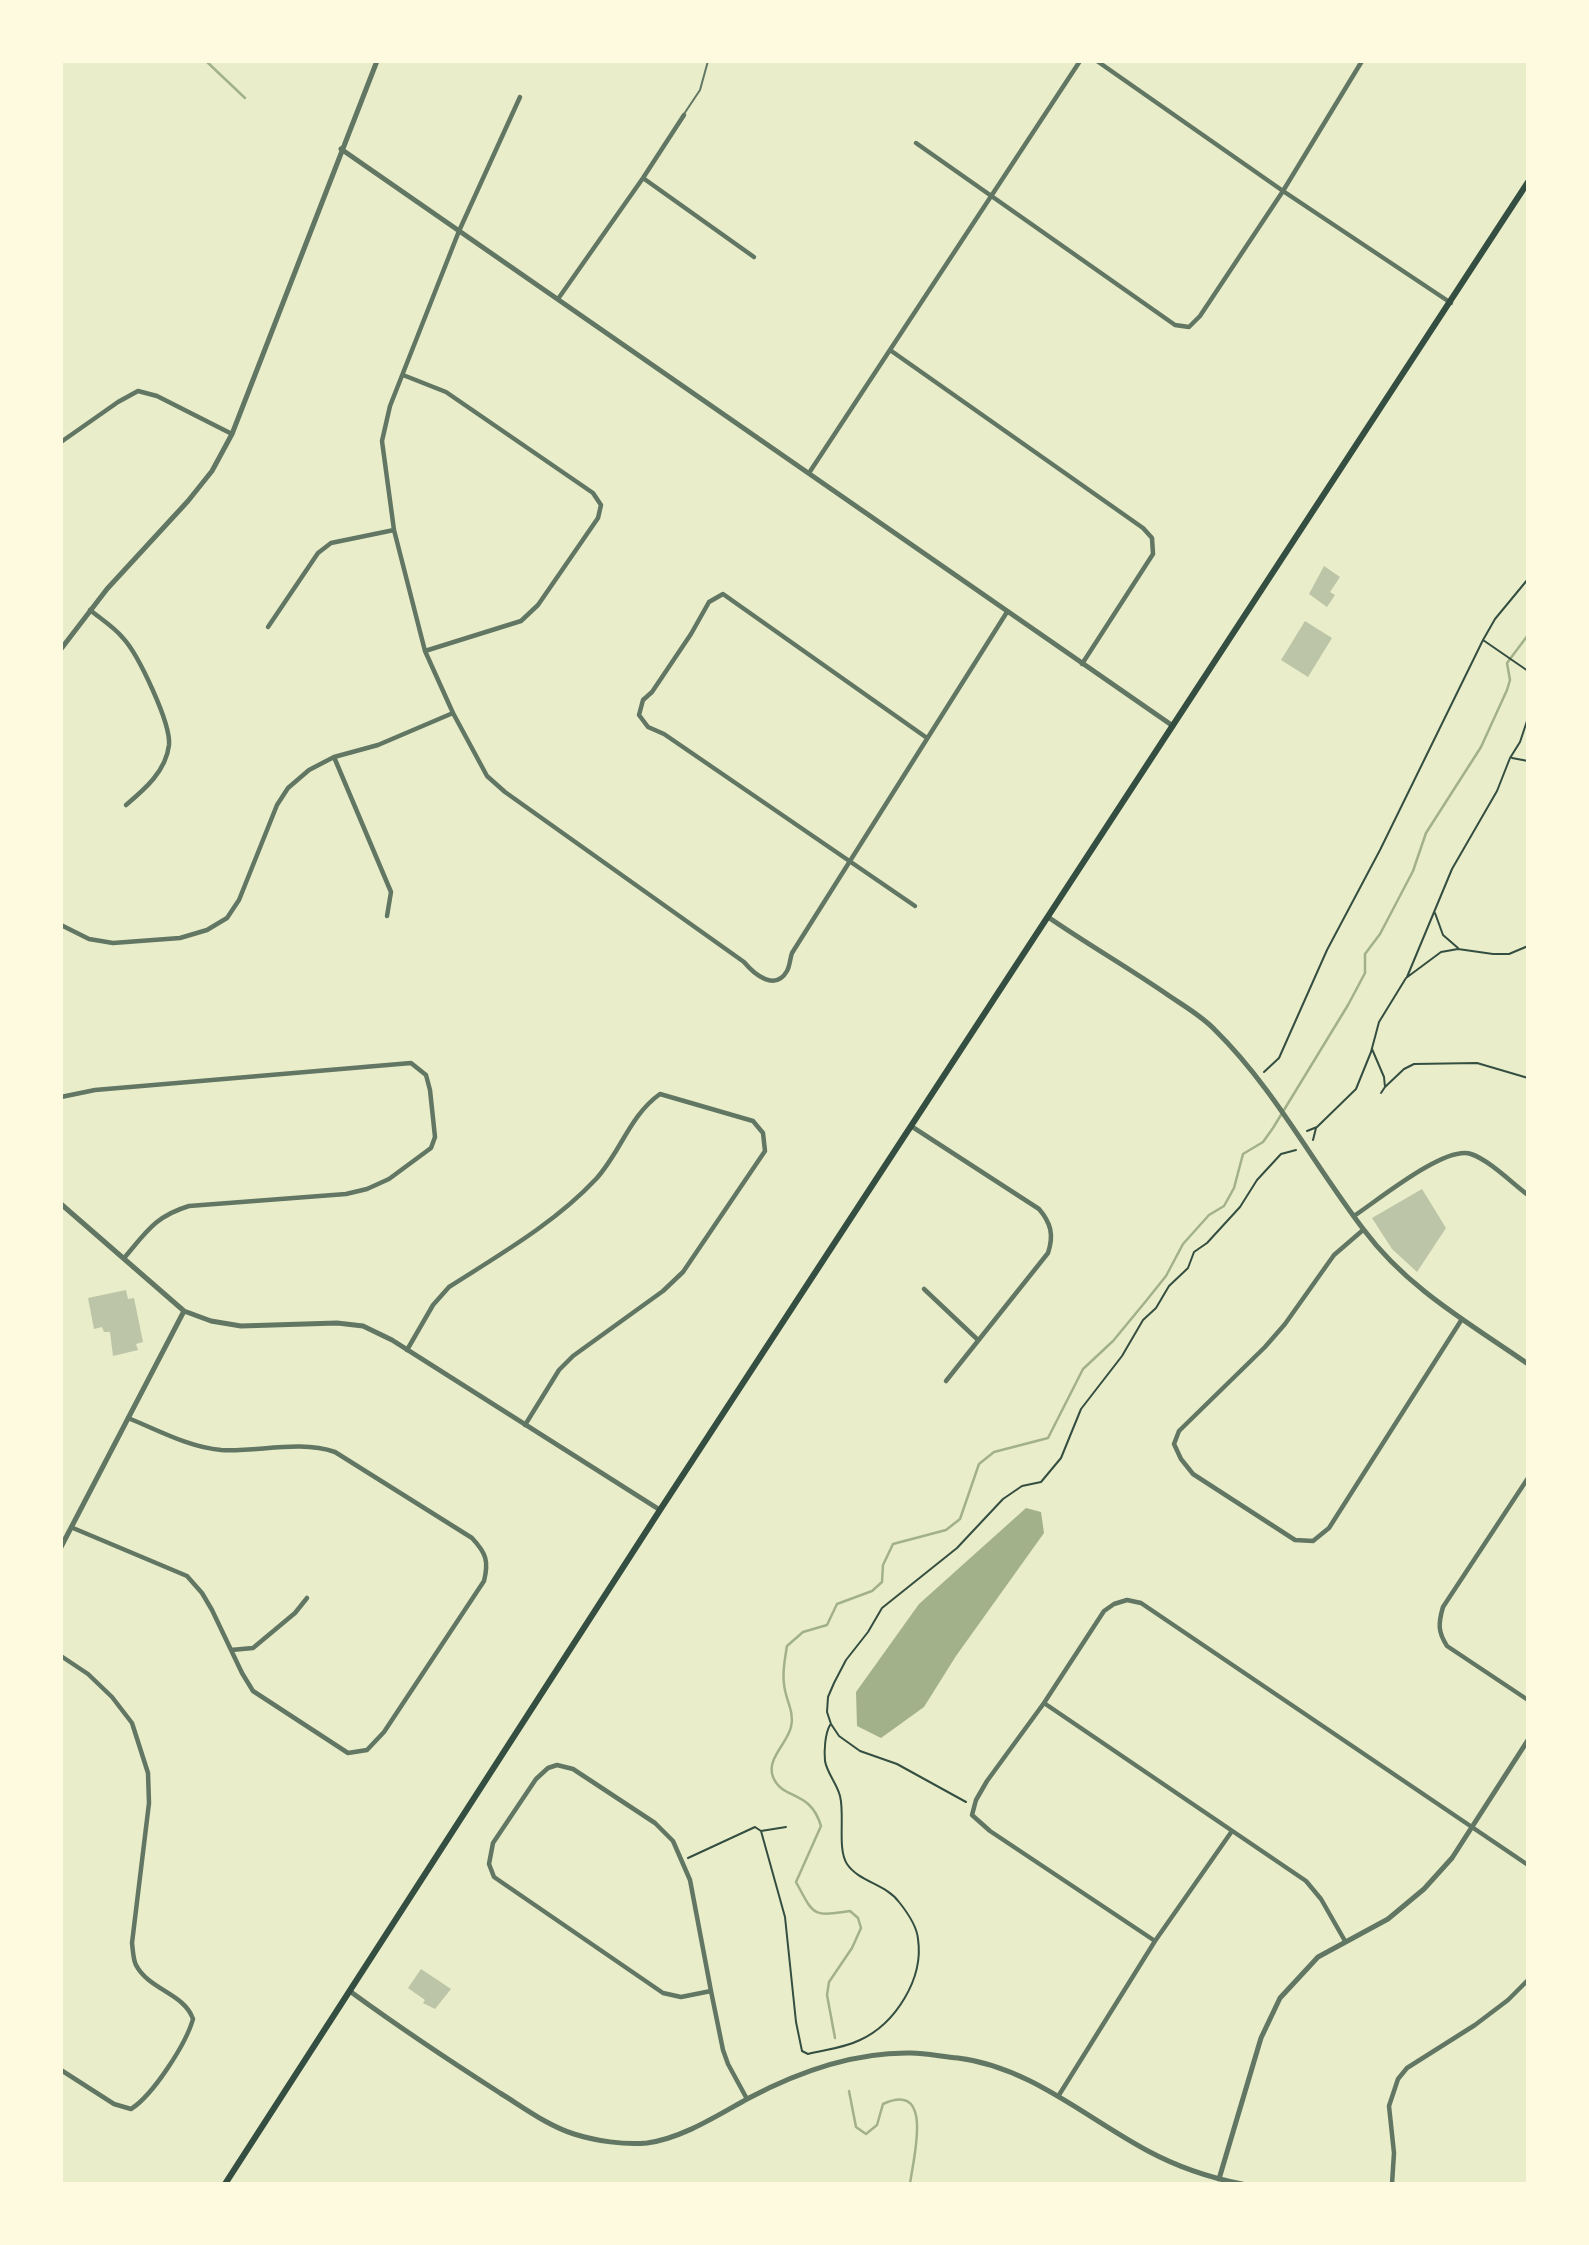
<!DOCTYPE html>
<html>
<head>
<meta charset="utf-8">
<style>
	body { margin:0 }
	#map { position:relative; width:1589px; height:2245px; overflow:hidden; background:#e9edc9; font-family:"Titillium Web",sans-serif }
	canvas { display:block }
	.frame { position:absolute; inset:0; border:63px solid #fefae0; pointer-events:none }
</style>
</head>
<body>
<div id="map">
<canvas width="1589" height="2245"></canvas>
<div class="frame"></div>
</div>
<script>
const context = document.querySelector('canvas').getContext('2d');
context.lineJoin = 'round';
function fill(path, color) {
  context.fillStyle = color;
  context.fill(path, 'evenodd');
}
function trace(path, color, width, dash) {
  context.strokeStyle = color;
  context.lineWidth = width;
  context.lineCap = dash ? 'butt' : 'round';
  context.setLineDash(dash || []);
  context.stroke(path);
}
const water = new Path2D(`
	M1026 1508 1041 1512 1044 1533 956 1656 924 1707 881 1738 857 1726 856 1692 919 1604Z`);
const stream = new Path2D(`
	M206 61 245 98
	M835 2038 827 1995 829 1982 852 1948 861 1928 858 1918 850 1911C811 1917 814 1915 796 1882L821 1826C810 1789 783 1801 773 1777 766 1759 787 1744 791 1727 795 1712 785 1699 784 1684 782 1672 785 1658 787 1646L803 1632 827 1625 837 1604 872 1591 882 1582 883 1565 893 1544 946 1530 960 1519 979 1464 994 1452 1048 1438 1083 1369 1113 1341 1146 1301 1166 1276 1183 1244 1209 1215 1224 1206 1234 1188 1243 1154 1263 1142 1273 1128 1348 1005 1365 973V954L1380 934 1413 871 1426 833 1481 747 1507 690 1510 680 1507 663 1528 635
	M849 2091 856 2127 866 2134 877 2125 883 2104C935 2080 913 2159 910 2184`);
const building = new Path2D(`
	M1324 566 1340 577 1330 592 1335 595 1327 607 1309 594Z
	M1305 621 1332 638 1308 677 1281 660Z
	M1422 1189 1446 1228 1417 1272 1392 1249 1372 1218Z
	M126 1290 128 1299 134 1298 143 1342 136 1344 138 1350 113 1356 110 1332H104L102 1327 94 1329 88 1298Z
	M421 1969 451 1989 435 2009 423 2003 425 2000 408 1988Z`);
const path = new Path2D(`
	M1483 640 1528 671
	M1512 758 1528 761
	M1435 913 1443 935 1458 948
	M1407 977 1452 869 1497 791 1510 758 1520 742 1528 718
	M1372 1049 1384 1077 1385 1087 1381 1093
	M1264 1072 1279 1058 1327 950 1380 850 1483 640 1495 619 1528 579
	M1385 1087 1404 1069 1414 1064 1477 1063 1528 1078
	M1307 1131 1317 1127 1356 1089 1371 1052 1379 1022 1406 978 1441 952 1458 949 1493 954H1509L1528 946
	M1313 1140 1316 1128
	M966 1802 897 1764 860 1751 839 1736 831 1724 827 1712 828 1697 834 1683 846 1660 868 1632 882 1608 957 1548 1003 1499 1022 1486 1041 1482 1061 1458 1081 1409 1122 1356 1143 1320 1156 1308 1169 1286 1188 1268 1194 1252 1207 1243 1240 1207 1257 1180 1281 1154 1296 1150
	M761 1831 785 1917 796 2022 802 2051 808 2054C824 2050 844 2048 860 2040 895 2024 924 1979 918 1939 917 1926 907 1912 899 1902 886 1884 859 1882 847 1864 837 1849 845 1815 840 1796 837 1784 827 1773 825 1761 824 1750 825 1734 830 1725
	M688 1858 755 1827 761 1831 786 1827`);
const service = new Path2D(`
	M684 114 700 90 708 61`);
const minor = new Path2D(`
	M1097 61 1283 191 1451 303
	M520 97 459 231 390 406 382 441 394 530 425 651 453 713 487 776 505 792 744 962C754 974 775 992 787 971 790 966 790 958 792 953L1007 612
	M916 143 1175 325 1189 327 1200 316 1283 191 1362 61
	M643 178 754 257
	M558 299 643 178 684 115
	M890 350 1143 528 1152 538 1153 554 1082 664
	M403 375 446 392 593 493 601 505 598 518 538 605 521 621 425 651
	M61 442 118 402 138 391 157 396 232 434
	M809 473 1080 61
	M90 610C101 619 114 627 123 638 138 654 171 723 169 745 166 771 145 789 126 805
	M268 627 318 553 331 543 394 530
	M334 757 391 892 387 916
	M915 906 664 734 648 727 639 715 643 700 652 692 691 634 709 602 723 594 927 738
	M61 925 89 939 113 943 180 938 207 930 227 918 239 900 277 805 288 788 309 770 334 757 378 745 453 713
	M61 1097 95 1090 411 1063 426 1075 430 1090 435 1137 431 1148 389 1179 367 1189 346 1194 189 1206C156 1216 147 1231 125 1257
	M911 1126 1039 1209C1051 1223 1054 1235 1048 1253L946 1381
	M1354 1216C1377 1201 1445 1145 1471 1154 1489 1160 1512 1183 1528 1195
	M1363 1230 1334 1255 1285 1324 1265 1347 1179 1431 1174 1444 1181 1459 1193 1474 1295 1540 1313 1541 1329 1528 1462 1319
	M924 1289 978 1340
	M407 1350 433 1305 449 1287C499 1255 555 1223 596 1179 620 1153 630 1115 660 1094L753 1121 763 1133 765 1151 683 1272 663 1291 573 1356 559 1370 525 1425
	M1528 1478 1443 1607C1438 1624 1438 1632 1447 1646L1528 1700
	M73 1528 187 1576 202 1593 212 1610 242 1673 253 1691 348 1753 367 1750 384 1732 484 1581C489 1561 486 1553 472 1538L335 1452C299 1440 259 1452 221 1450 188 1447 158 1430 128 1418
	M231 1650 253 1648 295 1613 307 1598
	M61 1656 88 1674 112 1697 132 1723 148 1773 149 1803 132 1943C133 1950 133 1959 136 1965 149 1990 184 1993 193 2019 186 2044 153 2095 131 2109L114 2104 61 2070
	M1044 1703 1306 1881 1321 1899 1345 1941
	M1155 1941 990 1831 972 1815 976 1800 987 1781 1044 1703 1104 1611 1114 1604 1127 1600 1141 1603 1528 1865
	M711 1991 690 1880 673 1841 655 1823 573 1769 557 1765 548 1768 536 1779 493 1843 489 1864 494 1877 663 1993 681 1997 711 1991 723 2050 728 2064 747 2099
	M1059 2095 1155 1941 1232 1831
	M1392 2184 1394 2153 1389 2106 1398 2079 1407 2068 1475 2025 1508 2000 1528 1980`);
const tertiary = new Path2D(`
	M341 149 1173 726
	M61 649 107 589 188 501 212 471 232 434 377 61
	M1048 917C1087 944 1129 968 1168 995 1184 1006 1202 1016 1215 1030 1274 1088 1314 1165 1364 1230 1407 1288 1469 1323 1528 1364
	M61 1204 184 1311 211 1321 241 1326 337 1323 363 1326 392 1340 660 1510
	M61 1547 184 1311
	M351 1992C399 2027 450 2061 500 2093 523 2107 548 2126 574 2134 596 2141 624 2145 647 2143 683 2138 718 2115 749 2098 798 2072 855 2052 911 2053 927 2053 943 2057 958 2058 1030 2067 1086 2118 1148 2151 1176 2166 1211 2178 1242 2184
	M1219 2179 1261 2038 1280 1998 1318 1957 1388 1919 1424 1889 1452 1858 1528 1740`);
const secondary = new Path2D(`
	M225 2184 660 1510 1528 182`);
fill(water, '#a3b18a');
trace(stream, '#a3b18a', 2.5);
fill(building, '#bcc5a7');
trace(path, '#344e41', 2);
trace(service, '#617663', 2);
trace(minor, '#617663', 4.5);
trace(tertiary, '#617663', 5);
trace(secondary, '#344e41', 6);
</script>
</body>
</html>
